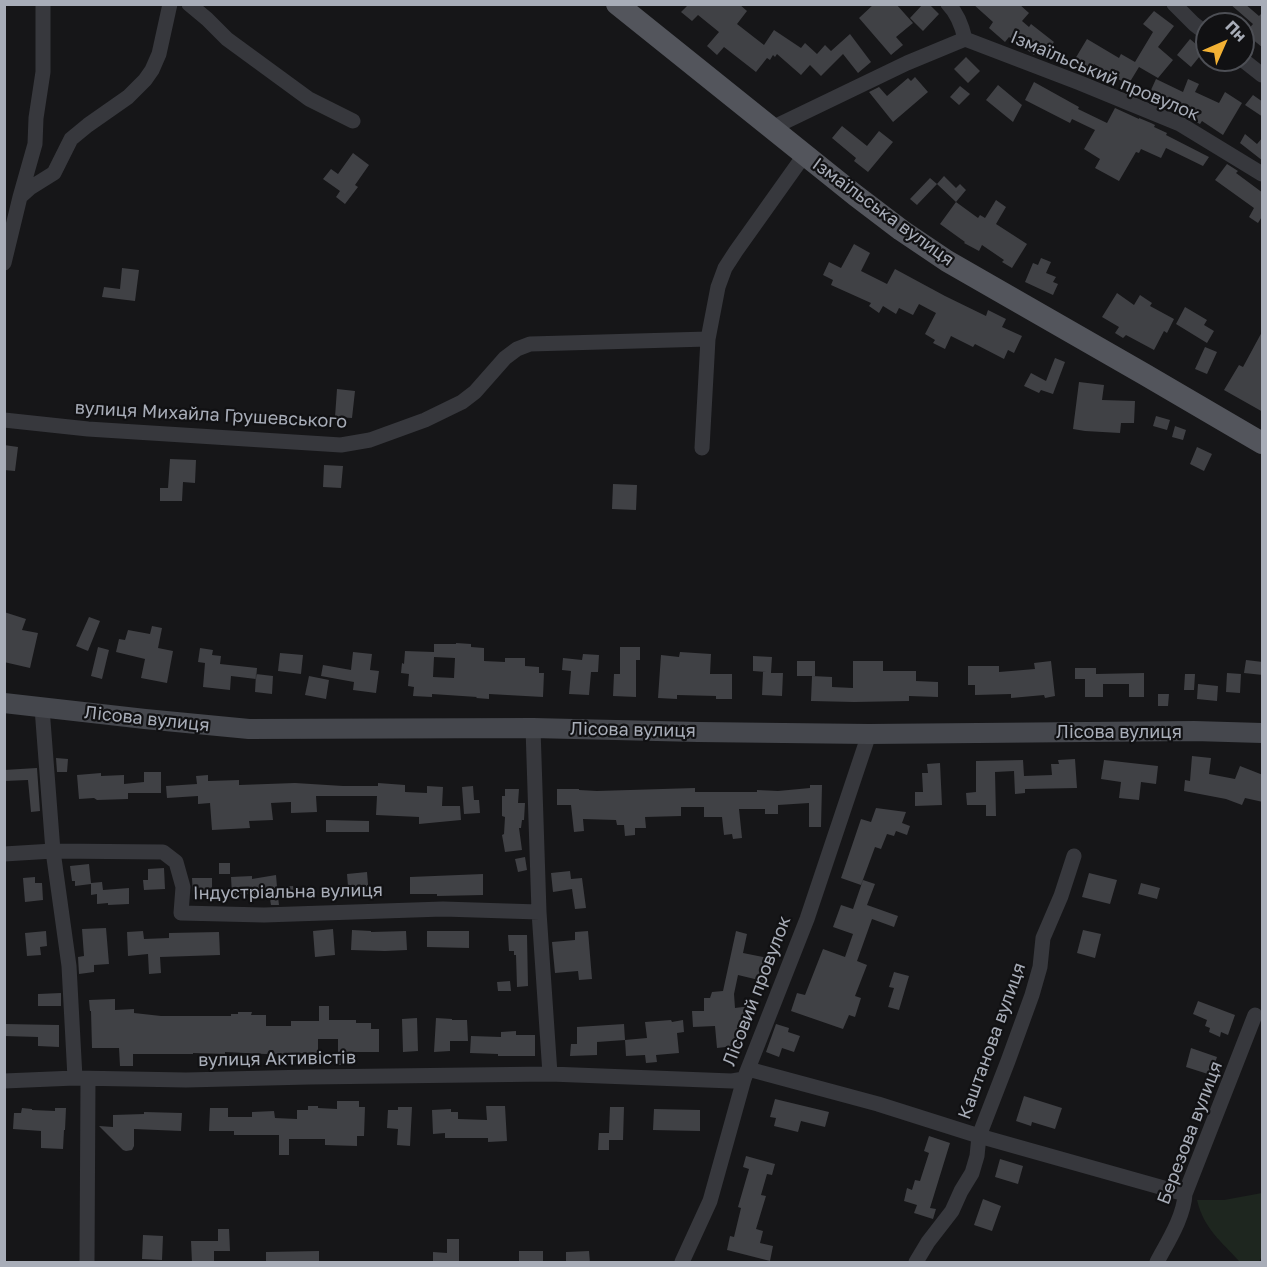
<!DOCTYPE html>
<html>
<head>
<meta charset="utf-8">
<style>
	body { margin:0 }
	#map { position:relative; width:1267px; height:1267px; overflow:hidden; background:#161618; font-family:"Golos Text",sans-serif }
	canvas { display:block }
	.frame { position:absolute; inset:0; border:6px solid #a8adb8; pointer-events:none }
	.north { position:absolute; left:1195px; top:12px; width:60px; height:60px; box-sizing:border-box; background:#111113; border:2px solid #4d4f55; border-radius:50%; rotate:45deg; font-size:16px; font-weight:700; line-height:24px; text-align:center; color:#a8adb8 }
	.north::after { content:''; display:block; margin:auto; width:21px; height:27px; background:#f2b134; clip-path:polygon(50% 0,100% 100%,50% 72%,0 100%) }
</style>
</head>
<body>
<div id="map">
<canvas width="1267" height="1267"></canvas>
<div class="frame"></div>
<div class="north">Пн</div>
</div>
<script>
const context = document.querySelector('canvas').getContext('2d');
context.lineJoin = 'round';
function fill(path, color) {
  context.fillStyle = color;
  context.fill(path, 'evenodd');
}
function trace(path, color, width, dash) {
  context.strokeStyle = color;
  context.lineWidth = width;
  context.lineCap = dash ? 'butt' : 'round';
  context.setLineDash(dash || []);
  context.stroke(path);
}
function drawText(font, color, halo, rows, align = 'center') {
  context.font = font + ' "Golos Text",sans-serif';
  context.lineWidth = 4.5;
  context.setLineDash([]);
  context.textBaseline = 'middle';
  context.strokeStyle = halo;
  context.fillStyle = color;
  for (const [text, x, y, turn = 0] of rows) {
    context.save();
    context.translate(x, y);
    context.rotate((+turn || 0) * Math.PI / 180);
    context.textAlign = isNaN(turn) ? turn : align;
    if (halo) context.strokeText(text, 0, 0);
    context.fillText(text, 0, 0);
    context.restore();
  }
}
const green = new Path2D(`
	M1262 1193V1256L1259 1262H1240C1221 1241 1204 1229 1197 1200H1224Z`);
const building = new Path2D(`
	M685 4H739L747 11 737 24 764 45 774 30 801 48 805 43 817 54 825 45 831 51 850 34 871 62 858 73 843 54 821 76 810 65 801 75 777 54 775 57 773 55 770 60 767 58 756 72 724 47 717 55 707 46 719 32 698 15 692 21 681 12 687 6Z
	M874 4H896L913 23 896 37 903 45 891 55 859 18Z
	M923 4H929L939 14 923 31 910 18Z
	M973 4H1019L1029 13 1022 21 1029 27 1031 24 1054 42 1048 49 1042 44 1034 55 1009 37 1005 42 989 28 993 22Z
	M1230 4H1245L1259 16 1263 12V48L1245 33 1253 24Z
	M1154 11 1174 26 1158 47 1173 60 1158 78 1139 67 1128 85 1094 64 1092 69 1075 59 1087 39 1119 58 1121 54 1135 62 1153 32 1143 24Z
	M1190 39 1204 51 1191 67 1177 55Z
	M966 57 980 71 968 83 954 69Z
	M915 77 928 92 893 122 869 92 879 87 887 96 908 78 911 81Z
	M1156 79 1183 92 1188 79 1199 84 1195 92 1219 103 1225 92 1242 103 1223 135 1202 121 1200 124 1188 118 1192 109 1151 90Z
	M1034 82 1079 107 1078 109 1107 123 1115 108 1139 119V118L1151 123 1155 125 1154 127 1167 133 1166 135 1209 157 1203 166 1166 148 1161 158 1141 149 1139 153 1136 152 1119 181 1095 168 1100 159 1084 149 1095 130 1072 119 1070 123 1025 100Z
	M998 85 1022 105 1013 122 986 100Z
	M960 86 970 94 959 105 950 97Z
	M1253 95 1263 102V117L1245 105Z
	M842 126 867 146 879 131 893 142 868 172 854 161 856 158 832 138Z
	M1245 134 1257 144 1263 137V161L1240 143Z
	M353 153 369 165 355 185 358 187 345 204 336 197 340 191 323 179 331 169 338 174Z
	M1227 164 1238 171 1236 173 1263 193V215L1258 223 1249 217 1254 208 1215 180Z
	M944 176 956 188 960 184 966 190 956 202 937 184Z
	M930 178 937 184 917 205 910 199Z
	M996 200 1006 207 996 224 1027 244 1012 268 1002 262 1004 260 982 245 979 251 964 243 965 242 940 224 956 202 978 218 980 215 985 218Z
	M854 244 870 253 861 271 887 284 895 269 945 296 986 316 988 310 1006 319 1002 327 1022 336 1014 353 1008 350 1004 359 975 344 973 347 951 336 945 349 933 343 935 340 925 334 936 313 919 304 913 315 899 308 896 314 883 306 879 313 869 306 871 303 831 285 833 280 823 275 829 262 841 268Z
	M1041 258 1051 262 1046 273 1056 277 1053 282 1058 284 1053 295 1025 282 1033 263 1038 265Z
	M122 268 139 270 135 301 102 297 104 287 120 289Z
	M1117 293 1134 305 1140 295 1152 303 1150 306 1174 319 1167 333 1164 331 1154 350 1126 335 1123 338 1115 333 1119 327 1102 317Z
	M1185 307 1207 320 1204 325 1214 331 1207 343 1176 324Z
	M1263 330V412L1224 390 1239 365 1243 367Z
	M1205 347 1217 352 1207 374 1195 369Z
	M1055 358 1065 362 1053 394 1041 390 1039 393 1024 386 1031 373 1046 381Z
	M1079 382 1104 385 1102 400 1135 401 1134 423H1121L1120 433 1085 431 1073 429Z
	M337 389 355 391 352 418 335 417Z
	M1156 416 1170 420 1167 430 1153 426Z
	M1175 426 1186 430 1183 440 1172 437Z
	M4 445 18 447 15 471 4 470Z
	M1197 447 1212 454 1204 471 1190 464Z
	M170 459 196 460 195 483 183 482 182 501H160V488H168Z
	M324 465 343 466 341 488 323 487Z
	M613 484 637 485 636 510 612 509Z
	M4 612 26 619 22 630 38 633 30 668 4 662Z
	M89 617 100 621 88 651 76 646Z
	M152 626 162 628 158 648 173 651 167 683 141 678 145 659 116 652 119 639 125 640 128 630 150 634Z
	M456 643 471 644V647L484 648V661L505 662V658H525V666L539 667V673H544L543 697 489 694V699L476 698 477 697 432 694V697L413 696 414 687 408 686 409 674 401 673 402 663 404 664 405 651 434 652V644H456ZM434 657 455 658 454 678 433 677Z
	M98 647 109 650 102 679 91 676Z
	M620 647H640V660H636V697L613 696 614 674H620Z
	M200 648 213 650 212 655 221 656 220 664 257 668 256 679 231 676 230 690 203 687 205 663 198 662Z
	M353 652 372 654 370 670 379 671 376 693 353 690 354 682 321 676 323 665 351 670Z
	M680 652 711 654 710 674H732V699H716V696L677 695V699L658 698 661 655 679 657Z
	M280 653 303 655 301 674 278 671Z
	M583 654 599 655 598 672H591L589 695 569 694 571 671 562 670 563 658 582 660Z
	M753 656 772 657 771 673H783L782 696 762 695 763 672H766L753 671Z
	M1246 660 1263 662V675L1244 673Z
	M797 661H815V676H797Z
	M853 661H883V671H916V681L938 682V697L909 696V701L854 702 811 701 812 676 832 677V687L853 688Z
	M1051 661 1055 696 1045 698 1044 695 1011 698V694L975 695V685H968V666H999V672L1035 669 1034 663Z
	M1075 668H1096V674L1144 673V697H1129V684H1103V697H1085V679H1075Z
	M1227 673 1241 674 1240 693 1226 692Z
	M256 674 273 676 272 694 255 692Z
	M1185 674H1195L1194 690H1184Z
	M309 676 329 680 326 699 305 695Z
	M1198 684 1218 686 1217 701 1197 699Z
	M1158 694H1169L1168 706H1158Z
	M1192 756 1211 758 1209 774 1235 779 1240 766 1263 775V802L1245 798 1242 805 1226 799 1184 791 1185 780 1190 781Z
	M56 758 68 759 67 772H57Z
	M1075 759 1077 788 1025 789V793L1015 794 1014 771 995 772 996 816H986V805H967L966 793 976 792V761L1023 760 1024 776 1052 775 1051 764H1059L1058 760Z
	M1104 760 1158 766 1156 784 1141 782 1139 800 1119 798 1121 782 1101 779Z
	M940 763 942 805 915 806V792H923L922 773H928L927 764Z
	M37 768 40 811 31 812 28 780 4 781V770Z
	M144 772H161V793H128V799L97 800 94 798 79 799 77 775 101 773V776L124 775V784L144 782Z
	M208 775V781L239 780V785L295 783 343 786H378V783L405 785V792L427 793V786L443 787 442 806H460L461 820 419 824V817L376 815 377 796H316L317 812 291 813V802L271 803 273 820 249 821 250 828 212 830 210 803 198 804V796L167 798 166 786 197 784 196 776Z
	M810 785H822L821 827H809V803L778 805V814H765V809H739L742 838 733 839 732 834 724 835 722 817H704V807H681V816L645 817 646 828H635V835L625 836 624 825H617L616 820 583 819 584 831 574 832 571 805H557V789H579V790L597 791 695 788V792H757V790L778 791 810 788Z
	M473 786 474 800H479L480 813 464 814 462 787Z
	M505 789H519L518 803H525L524 820H522L521 828H519L522 850 505 852 502 835 504 834 505 817 502 816V796H505Z
	M876 808 906 812 902 823 910 826 907 835 896 831 894 836 887 834 881 849 875 847 861 885 841 878 861 819 871 822Z
	M326 820 369 821V832H326Z
	M525 857 527 870 518 872 515 859Z
	M219 863H230V874H219Z
	M89 864 91 883 102 882 103 890 129 888V904L108 905V903L97 904V894L91 895V884L75 886V881H72L70 866Z
	M164 868 165 889 144 890 143 880H148V869Z
	M570 871 571 879 582 878 586 908 575 909 572 889 553 892 551 873Z
	M367 872 369 896 349 898 347 874Z
	M1089 873 1117 880 1110 904 1082 897Z
	M483 874V895L437 896V894H410V877Z
	M276 875 277 887 293 886 294 895 278 897 279 905H271L269 893 232 895 231 877 252 876V879Z
	M35 877V883H42L43 900 25 902 23 878Z
	M192 878H212V892H206V896H193Z
	M863 880 875 884 867 905 898 916 894 927 872 919 857 961 867 965 855 996 861 998 855 1017 849 1015 843 1029 791 1011 797 993 805 995 823 949 845 957 853 934 833 927 841 905 853 909Z
	M1141 883 1160 888 1157 899 1138 894Z
	M106 928 109 964 94 965V972L79 974 78 957 84 956 82 929Z
	M333 929 335 955 315 957 313 931Z
	M352 930 371 931V932L406 931 407 950 385 951 351 950Z
	M1083 930 1101 934 1095 958 1077 953Z
	M46 931 47 946 40 947 41 955 27 956 25 933Z
	M143 931 144 939 169 938V933L219 932 220 955 160 957 161 973 149 974 148 954 128 956 127 932Z
	M427 931H469V948L427 947Z
	M588 931 592 979 579 980 578 971 555 973 552 942 575 940V932Z
	M736 931 747 934 743 953 768 958 763 981 738 975 734 994 735 1008 750 1006 751 1019 745 1020 747 1037 742 1038 743 1045 717 1048 715 1026 693 1027 692 1011H704V998H710L712 992 723 991Z
	M508 935H527L528 986 517 987 516 955H514V951H509Z
	M894 972 909 976 899 1010 888 1007 894 988 889 987Z
	M510 981 511 991H498L497 982Z
	M61 993V1006H38V994Z
	M115 999V1010L134 1009V1013L161 1016H231V1014H238V1012H252L251 1015H266V1026H291V1021H319V1006H329V1020H356V1023H371V1029H379V1052H348V1065H338V1039H318V1053L265 1054 225 1052V1054L193 1053V1054H133V1066H120L119 1048H92L91 1011H90L89 1000Z
	M1198 1001 1235 1015 1228 1035 1221 1032 1220 1037 1209 1032 1210 1028 1205 1026 1207 1020 1193 1014Z
	M417 1018 418 1051 403 1052 402 1019Z
	M436 1018 452 1019V1020H467L468 1041H450V1051L434 1052Z
	M671 1020 672 1022 683 1020 684 1032 677 1033 679 1053 656 1055 657 1062 646 1063 645 1055 626 1056 625 1040 647 1038 645 1022Z
	M4 1024 59 1025V1047L38 1046V1037L4 1036Z
	M624 1024 625 1040 597 1042V1055L570 1056 571 1044H577V1027Z
	M776 1024 789 1028 788 1032 800 1036 794 1052 782 1048 779 1057 766 1052Z
	M516 1031V1035H535V1056H498V1054L470 1053 471 1036 501 1037V1032Z
	M1191 1048 1217 1057 1211 1075 1186 1067Z
	M1024 1096 1062 1108 1055 1129 1032 1122 1031 1126 1016 1121Z
	M775 1099 829 1112 825 1127 801 1121 798 1132 774 1126 776 1118 770 1117Z
	M337 1101H359V1107H365L364 1136H357V1146L325 1145V1139H289V1155H279V1135H234V1131H209L210 1108H228V1117H252V1112L274 1111 275 1118 297 1119V1110H308V1106H318V1108L337 1109Z
	M486 1106H505L507 1141 488 1142V1138H445V1133L433 1134 432 1110 451 1109V1112H458V1119L487 1120Z
	M398 1107H412L410 1146 397 1145 398 1129 387 1128 388 1110H398Z
	M610 1107H624L623 1140H609V1150H598L599 1133H609Z
	M22 1108 32 1109V1110L55 1111V1108H66L65 1130H64L63 1149 41 1148V1131L13 1129 14 1113H21Z
	M654 1109 700 1110V1131L653 1130Z
	M144 1112 182 1113 181 1131 134 1129V1146L132 1150 126 1151 123 1150 99 1126 113 1127V1115L144 1114Z
	M929 1136 950 1143 930 1208 936 1209 933 1219 914 1213 917 1205 904 1201 907 1188 912 1190 915 1180 920 1181 929 1153 924 1151Z
	M746 1156 775 1164 772 1175 767 1174 761 1195 766 1196 756 1229 763 1231 760 1243 773 1246 770 1261 727 1250 730 1236 734 1237 741 1208 738 1207 749 1169 743 1167Z
	M1000 1159 1023 1166 1018 1184 995 1177Z
	M983 1199 1001 1206 992 1231 974 1225Z
	M218 1229H229L230 1251H214V1263H192L191 1241H218Z
	M143 1235 163 1236 162 1260 142 1259Z
	M447 1239H459V1263H433V1252L447 1253Z
	M319 1251V1263H266V1252Z
	M519 1251H543V1263H519Z
	M589 1251 590 1263H566V1252Z`);
const street = new Path2D(`
	M189 4 207 19 227 39 309 99 353 121
	M948 4C958 14 962 26 965 39L1080 83 1180 124 1262 174
	M1174 4 1194 24 1207 34
	M1243 60 1262 75
	M772 128 907 63 965 39
	M20 197 30 188 54 173 71 139 88 125 128 97 145 80 152 70 159 54 170 4
	M4 263 20 197 35 144 36 118 43 72V4
	M4 420 88 429 341 445 370 440 425 420 462 402 475 392 505 358 517 349 530 344 708 339
	M702 448 708 339 718 287 725 268 736 251 805 154
	M42 708 53 851 69 966 75 1078
	M533 728 539 912 550 1074
	M4 854 53 851 163 852 176 862 183 887 181 913 264 915 443 909 539 912
	M748 1069 878 1104 979 1136 1185 1194
	M4 1081 75 1078 186 1080 309 1077 550 1074 732 1081 744 1079
	M87 1262 88 1079
	M682 1262 710 1201 744 1079 807 919 869 734
	M916 1262 928 1242 952 1211 961 1191 972 1173 977 1156 979 1136 1008 1061 1032 995 1040 967 1043 938 1061 896 1074 856
	M1157 1262C1167 1243 1184 1217 1185 1194L1255 1015`);
const secondary = new Path2D(`
	M4 703 145 719 249 729 533 728 698 732 869 734 1194 731 1262 733`);
const primary = new Path2D(`
	M617 4 855 195 901 230 947 261 1144 374 1262 443`);
const streetNames = [
	["Ізмаїльський провулок",1105,76,23],
	["Ізмаїльська вулиця",883,212,36],
	["вулиця Михайла Грушевського",211,415,3],
	["Лісова вулиця",147,719,6],
	["Лісова вулиця",633,730,1],
	["Лісова вулиця",1119,732],
	["Індустріальна вулиця",288,892,-1],
	["Лісовий провулок",757,991,-69],
	["Каштанова вулиця",992,1041,-70],
	["вулиця Активістів",277,1059,-1],
	["Березова вулиця",1190,1133,-69]
];
fill(green, '#1e261f');
fill(building, '#404145');
trace(street, '#37383d', 15);
trace(secondary, '#45474d', 20);
trace(primary, '#53555c', 22);
drawText('18px', '#a8adb8', '#111113', streetNames);
</script>
</body>
</html>
